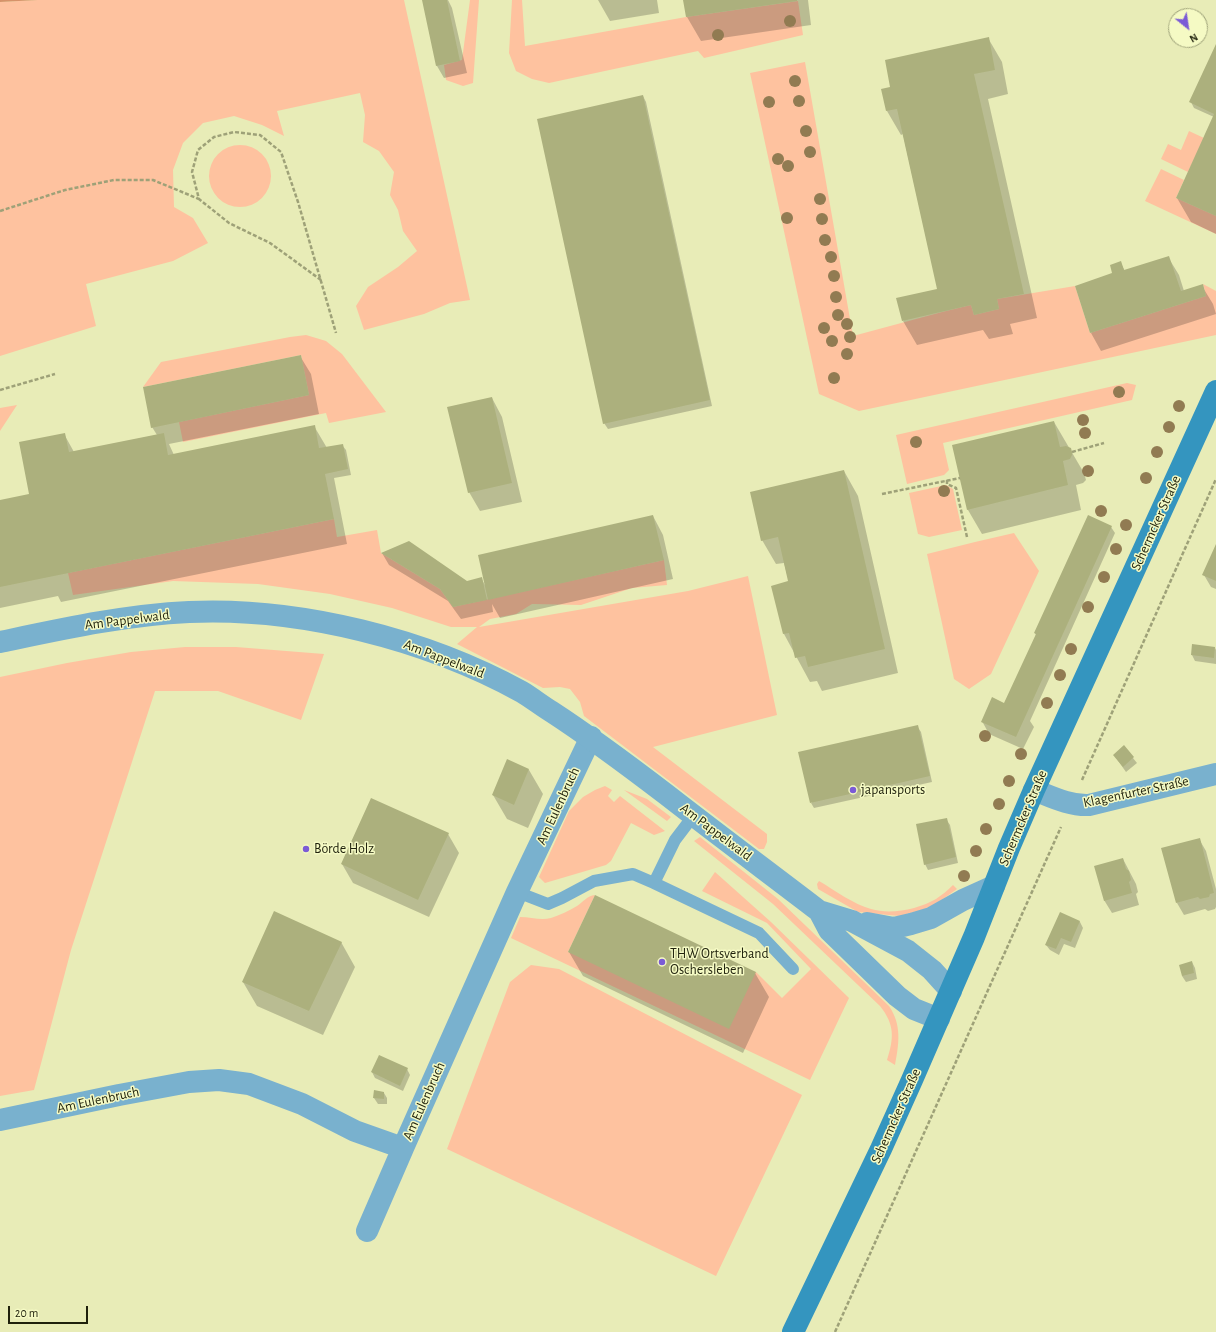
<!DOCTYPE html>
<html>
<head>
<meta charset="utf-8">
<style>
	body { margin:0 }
	#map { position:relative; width:1216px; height:1332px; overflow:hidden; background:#e8ecb7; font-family:"Alegreya Sans",sans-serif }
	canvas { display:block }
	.north { position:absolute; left:1168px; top:8px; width:40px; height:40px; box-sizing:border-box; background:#f5fac4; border:1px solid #9fa37a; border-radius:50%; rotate:150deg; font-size:11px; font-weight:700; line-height:16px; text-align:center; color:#1f210c }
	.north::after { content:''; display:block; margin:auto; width:14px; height:18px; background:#7b5bd6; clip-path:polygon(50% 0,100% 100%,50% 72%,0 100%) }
	.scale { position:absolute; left:8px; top:1306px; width:80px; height:18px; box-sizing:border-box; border:2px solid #1f210c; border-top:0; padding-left:5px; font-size:12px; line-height:14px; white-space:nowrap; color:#1f210c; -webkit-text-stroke:3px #f5fac4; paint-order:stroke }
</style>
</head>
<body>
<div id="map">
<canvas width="1216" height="1332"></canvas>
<div class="north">N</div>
<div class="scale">20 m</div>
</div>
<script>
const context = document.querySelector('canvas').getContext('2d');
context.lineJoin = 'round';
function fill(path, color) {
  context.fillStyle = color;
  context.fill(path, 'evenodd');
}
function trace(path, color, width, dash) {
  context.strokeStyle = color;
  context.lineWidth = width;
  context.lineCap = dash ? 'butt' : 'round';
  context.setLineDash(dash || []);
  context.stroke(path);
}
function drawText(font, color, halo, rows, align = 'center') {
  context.font = font + ' "Alegreya Sans",sans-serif';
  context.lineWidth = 3;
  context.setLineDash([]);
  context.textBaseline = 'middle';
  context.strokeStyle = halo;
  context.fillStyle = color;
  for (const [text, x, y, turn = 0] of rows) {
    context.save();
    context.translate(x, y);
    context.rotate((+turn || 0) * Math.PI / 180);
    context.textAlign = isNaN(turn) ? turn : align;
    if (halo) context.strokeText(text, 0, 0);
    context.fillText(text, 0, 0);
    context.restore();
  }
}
const green = new Path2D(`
	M38 0H404L470 300 450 303 424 314 364 330 356 306 368 287 398 267 417 251 403 231 398 210 390 195 394 172 379 151 363 142 365 115 360 93 277 111 284 136 262 125 234 116 203 123 183 143 173 170 174 207 193 218 208 243 173 261 86 284 96 326 0 356V2Z
	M470 0H479L473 83 463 86 446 80 444 65 462 60Z
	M512 0H522L525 46 686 17 798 1 803 35 704 58 698 51 549 83 532 79 516 71 509 53Z
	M805 62 853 336 942 312 971 305 974 315 999 309 997 299 1075 286 1090 333 1206 296 1203 284 1216 291V335L859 411 819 394 750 73Z
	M1189 131 1204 138 1188 172 1161 159 1168 144 1181 150Z
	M209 176a31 31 0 1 1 62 0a31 31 0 1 1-62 0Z
	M1161 169 1184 180 1176 198 1216 216V234L1145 201Z
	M306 335 326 341 342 354 386 412 329 423 326 413 183 442 179 422 309 395 301 355 143 387 161 362 290 337Z
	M1127 383 1136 385 1132 400 943 443 949 470 944 475 907 484 896 435Z
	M17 405 0 431V408Z
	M946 485 953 489 962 530 929 537 918 534 909 493Z
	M334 519 337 537 377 530 381 553 440 589 453 607 664 560 667 585 632 588 581 605 532 604 516 614 490 619 479 627 688 591 748 576 777 715 653 747 767 834V842L764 849H759L584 716 580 702 570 689 560 687 543 688 457 644 477 627H451L392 608 330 594 258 584 173 581 73 595 68 573Z
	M1014 533 1039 571 991 674 969 689 954 679 927 554 975 542Z
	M185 647H236L324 654 301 720 218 691H155L71 950 34 1090 0 1096V677L67 663 131 652Z
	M605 786 612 790 608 796 614 802 620 796 665 831 654 835 631 823 611 861 606 865 545 883 539 877 569 811 583 797 595 790Z
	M624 790 647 799 671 817 667 821Z
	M700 837 778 899 889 1006C902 1025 899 1044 895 1065L887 1060C894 1038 895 1025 880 1006L773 904 694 841Z
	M715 872 771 922 849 998 810 1080 511 938 520 917C531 917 541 921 551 918 560 915 569 911 577 906 583 902 587 896 595 895L568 952 756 972 782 998 811 969 767 923 702 891Z
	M819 881C836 891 853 904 871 909 891 915 919 909 936 899 942 895 948 890 953 885L957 889 936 904 922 910 899 916 858 912 818 889 817 884Z
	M531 965 559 969 802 1095 716 1276 447 1149 510 982Z`);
const forest = new Path2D(`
	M0 0H38L0 2Z`);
const shadow = new Path2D(`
	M423 0H448L452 8 467 73 444 78 437 66Z
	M598 0H657L659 13 610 21Z
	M684 0H808L811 25 701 41 687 17Z
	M988 38 1002 62 1008 94 988 99 1037 318 1010 324 1013 334 989 339 983 330 917 345 903 321 938 290 903 134 901 135 887 111 891 88Z
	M1216 46V234L1191 222 1177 198 1214 117 1194 108 1191 102Z
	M643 96 646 102 712 406 608 429 604 423Z
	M1168 257 1179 275 1184 291 1202 286 1213 304 1216 314 1101 351 1091 333 1114 274 1120 262 1125 271Z
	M300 356 311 374 319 414 169 444 174 455 314 426 327 448 342 445 346 450 351 475 334 478 347 544 61 602 58 596 0 608V501L30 495 64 434 74 452 157 435 152 427Z
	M492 398 502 417 522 502 480 511 469 492Z
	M1054 422 1084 473 1086 480 1083 483 1076 485 1081 510 982 534 968 510 953 446Z
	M844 471 858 496 898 673 822 691 817 681 810 682 784 634 773 586 789 582 784 563 776 564 762 540Z
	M653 516 663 535 673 579 500 618 492 604 493 612 461 619 448 601 389 565 382 553 466 582 481 578 485 585Z
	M1111 527 1115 533 1030 721 1034 727 1023 749 989 734 982 721 1007 705 1036 635 1035 633Z
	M1216 547V589L1211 587 1204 575Z
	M1215 648 1216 650V664L1195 661 1192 655Z
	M917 726 921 732 932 782 814 808 811 803Z
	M1124 747 1137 763 1126 772 1114 755Z
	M507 761 529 770 543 794 528 828 507 819 493 795Z
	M946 819 950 825 958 863 928 870 925 864Z
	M448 834 459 853 429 917 353 883 342 864Z
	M1199 839 1206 851 1216 889V907L1215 909 1208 911 1205 909 1184 915 1177 903Z
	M1123 859 1136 884 1138 892 1136 894 1139 905 1112 913 1104 900Z
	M1060 914 1080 922 1083 928 1075 948 1064 944 1059 955 1050 950 1046 945Z
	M341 942 355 967 323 1035 257 1006 243 982Z
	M569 952 755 973 769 997 743 1053 583 976Z
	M1192 962 1195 968 1197 979 1186 982 1182 976Z
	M407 1069 410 1075 403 1091 375 1078 372 1072Z
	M384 1093 387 1098V1104H378L374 1098Z`);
const building = new Path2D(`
	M422 0H447L460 61 436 66Z
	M683 0H797V1L686 17Z
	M989 37 995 70 974 74 1024 294 997 299 999 309 974 315 971 305 902 321 896 298 937 289 897 109 886 111 881 89 890 87 885 60Z
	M1216 44V216L1176 198 1214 114 1189 102Z
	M643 95 710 400 603 424 537 119Z
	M1169 256 1181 291 1203 284 1206 296 1090 333 1075 286 1112 273 1110 265 1121 261 1124 270Z
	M301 355 309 395 151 428 143 387Z
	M492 397 512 483 468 493 447 407Z
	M1054 421 1060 447 1066 446 1071 448 1072 452V455L1070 459 1063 461 1068 485 967 510 952 445Z
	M315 425 319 448 343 444 348 469 325 474 334 519 0 587V500L29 494 19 442 65 433 69 452 164 433 168 455Z
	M844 470 885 649 808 667 805 656 795 658 789 633 783 634 771 586 788 581 778 537 761 541 750 492Z
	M653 515 664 560 488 600 478 555Z
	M1088 515 1112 526 1016 737 981 722 992 697 1004 703 1036 634 1034 633Z
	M409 541 467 581 482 577 487 600 453 607 440 589 381 553Z
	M1216 544V581L1202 575Z
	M1192 644 1215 647 1214 658 1191 655Z
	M918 725 930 776 810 803 798 752Z
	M1124 745 1134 757 1123 767 1113 755Z
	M507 759 529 769 514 805 492 795Z
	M371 798 449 833 418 900 341 864Z
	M947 818 956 857 924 865 916 824Z
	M1200 838 1214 893 1210 894 1209 897 1200 899 1198 897 1176 903 1161 848Z
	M1123 858 1126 869 1129 871 1131 880 1129 882 1132 893 1104 901 1094 866Z
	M595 895 756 972 729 1029 568 952Z
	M274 911 342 942 309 1011 242 982Z
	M1060 912 1080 921 1071 942 1061 938 1056 949 1045 945Z
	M1192 961 1194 973 1182 976 1179 965Z
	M379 1055 408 1068 400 1086 371 1072Z
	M374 1090 384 1092V1099L373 1098Z`);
const path = new Path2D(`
	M0 211 65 190 114 180H153L199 199
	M321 280 270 243 229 223 199 199 192 172 198 150 214 137 234 132 260 135 281 152 298 202 336 333
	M0 390 55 374
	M1072 452 1104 443
	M947 480V484L956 488 967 537
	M882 494 960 478
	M1082 780 1216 479
	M835 1332 1061 827`);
const service = new Path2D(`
	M694 815 675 840 654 883 759 933 793 969
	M517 892 548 904 562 898 594 881 633 874 654 883`);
const minor = new Path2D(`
	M1034 790C1052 797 1070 806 1089 805L1216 774
	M0 1120 119 1095 189 1082 219 1080 249 1084 302 1104 355 1131 403 1148 517 892 591 737
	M367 1231 403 1148`);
const tertiary = new Path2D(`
	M0 642C62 629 125 615 189 612 299 607 426 639 522 692 532 698 542 706 552 712 592 738 629 766 667 795 717 834 768 872 819 911L852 921 908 951 932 970 951 991
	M819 911 829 930 897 996 914 1009 939 1019
	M867 923 894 928 911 924 931 918 963 900 994 886`);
const secondary = new Path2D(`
	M793 1332 881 1149 912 1080 974 937 1009 848 1034 790 1216 391`);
const trees = [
	[790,21],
	[718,35],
	[795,81],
	[799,101],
	[769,102],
	[806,131],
	[810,152],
	[778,159],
	[788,166],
	[820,199],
	[787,218],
	[822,219],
	[825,240],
	[831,257],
	[834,276],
	[836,297],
	[838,315],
	[847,324],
	[824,328],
	[850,337],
	[832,341],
	[847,354],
	[834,378],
	[1119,392],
	[1179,406],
	[1083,420],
	[1169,427],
	[1085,433],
	[916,442],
	[1157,452],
	[1088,471],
	[1146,478],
	[944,491],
	[1101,511],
	[1126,525],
	[1116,549],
	[1104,577],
	[1088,607],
	[1071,649],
	[1060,675],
	[1047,703],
	[985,736],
	[1021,754],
	[1009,781],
	[999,804],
	[986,829],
	[976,851],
	[964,876]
];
const markers = [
	[853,790,4,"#7b5bd6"],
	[306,849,4,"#7b5bd6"],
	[662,962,4,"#7b5bd6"]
];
const streetNames = [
	["Schermcker Straße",1156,523,-66],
	["Am Pappelwald",127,620,-7],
	["Am Pappelwald",444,659,21],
	["Klagenfurter Straße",1136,792,-12],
	["Am Eulenbruch",558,806,-65],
	["Schermcker Straße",1023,818,-67],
	["Am Pappelwald",716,832,37],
	["Am Eulenbruch",98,1100,-12],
	["Am Eulenbruch",424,1101,-66],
	["Schermcker Straße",896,1116,-66]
];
const poiNames = [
	["japansports",861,790],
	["Börde Holz",314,849],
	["THW Ortsverband",670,954],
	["Oschersleben",670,970]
];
fill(green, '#fec29f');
fill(forest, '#d69269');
fill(shadow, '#0003');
fill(building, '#acb07d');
trace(path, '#9ea178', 2.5, [4, 2]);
trace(service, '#79b1ce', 12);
trace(minor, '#79b1ce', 22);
trace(tertiary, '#79b1ce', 22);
trace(secondary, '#3495bf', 22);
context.fillStyle = '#917b52';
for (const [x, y] of trees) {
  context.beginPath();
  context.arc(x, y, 6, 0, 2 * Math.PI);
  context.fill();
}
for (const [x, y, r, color] of markers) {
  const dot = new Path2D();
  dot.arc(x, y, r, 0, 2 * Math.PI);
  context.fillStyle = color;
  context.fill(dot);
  trace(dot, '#f5fac4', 1.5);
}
drawText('14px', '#1f210c', '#f5fac4', streetNames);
drawText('14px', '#1f210c', '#f5fac4', poiNames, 'left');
</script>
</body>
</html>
